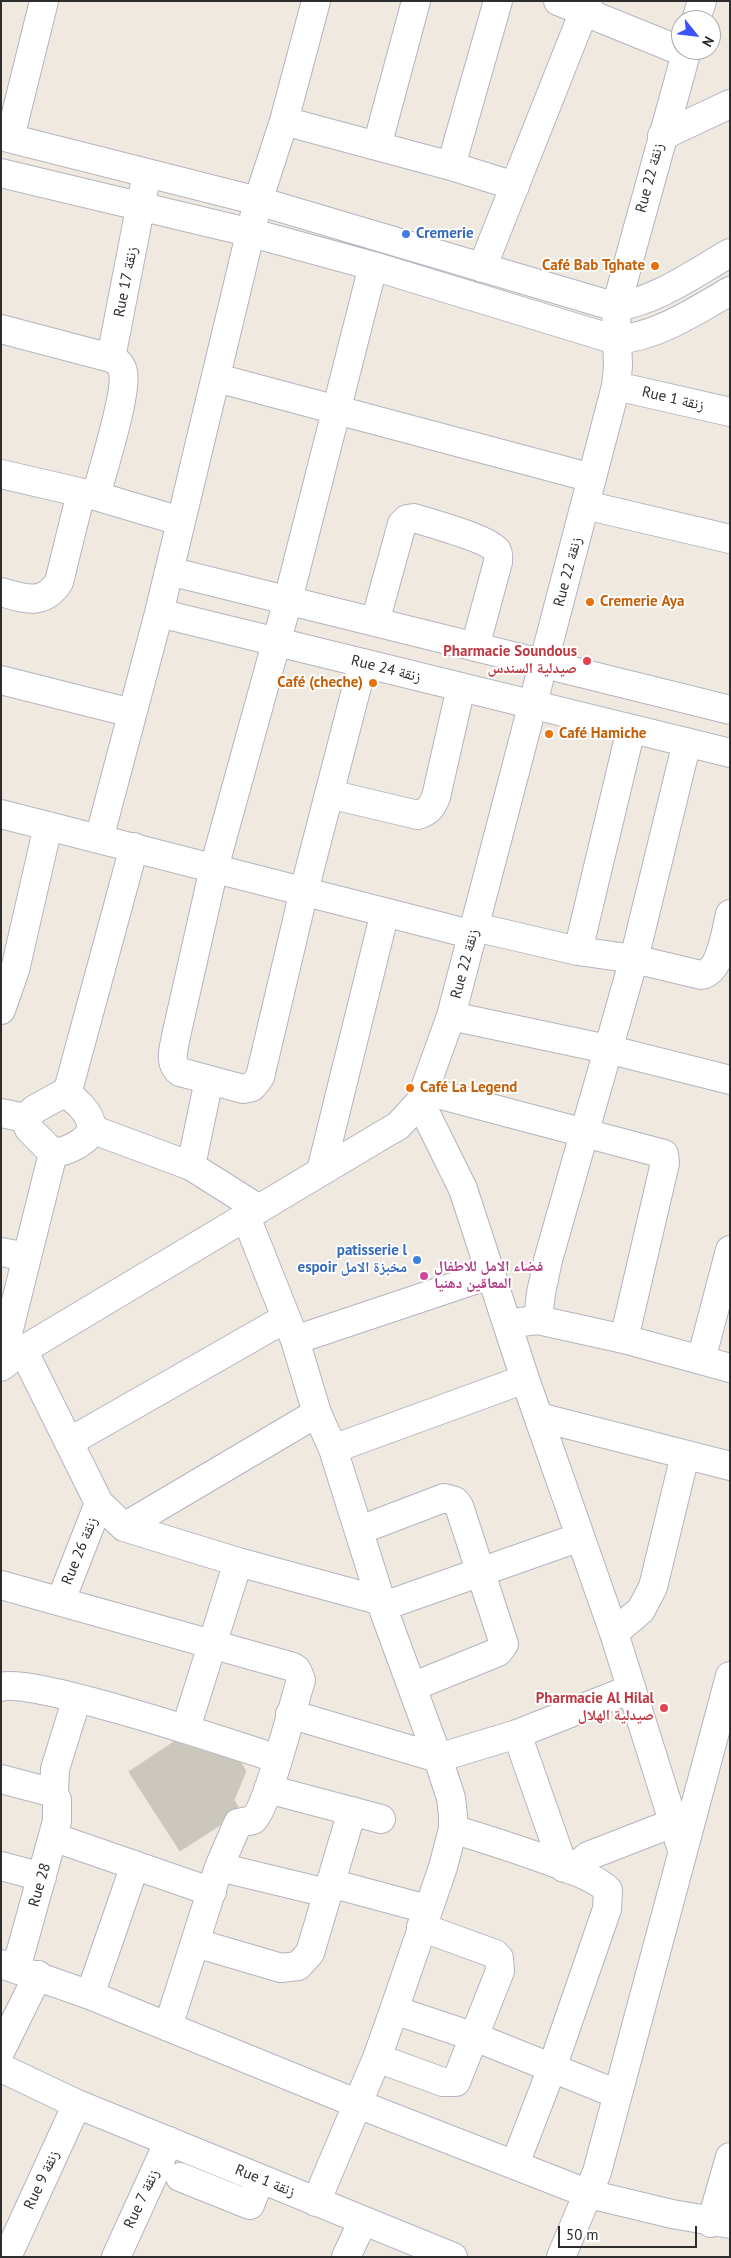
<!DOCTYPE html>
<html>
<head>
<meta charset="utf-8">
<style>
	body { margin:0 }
	#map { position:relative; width:731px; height:2258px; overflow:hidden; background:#efe9df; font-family:"PT Sans",sans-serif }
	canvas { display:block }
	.frame { position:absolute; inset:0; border:2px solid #2d2d2d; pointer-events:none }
	.north { position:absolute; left:671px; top:10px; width:50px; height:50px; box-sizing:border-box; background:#fff; border:1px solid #ababab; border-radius:50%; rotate:119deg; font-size:14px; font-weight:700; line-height:20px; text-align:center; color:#2d2d2d }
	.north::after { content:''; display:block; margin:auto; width:18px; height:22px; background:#3c52ff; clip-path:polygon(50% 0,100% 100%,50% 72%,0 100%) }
	.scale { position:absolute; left:558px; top:2226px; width:139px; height:22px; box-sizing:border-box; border:2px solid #2d2d2d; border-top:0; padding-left:6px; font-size:15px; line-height:18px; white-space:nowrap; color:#2d2d2d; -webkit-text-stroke:4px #fff; paint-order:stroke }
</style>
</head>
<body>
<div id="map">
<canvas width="731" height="2258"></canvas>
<div class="frame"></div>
<div class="north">N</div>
<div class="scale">50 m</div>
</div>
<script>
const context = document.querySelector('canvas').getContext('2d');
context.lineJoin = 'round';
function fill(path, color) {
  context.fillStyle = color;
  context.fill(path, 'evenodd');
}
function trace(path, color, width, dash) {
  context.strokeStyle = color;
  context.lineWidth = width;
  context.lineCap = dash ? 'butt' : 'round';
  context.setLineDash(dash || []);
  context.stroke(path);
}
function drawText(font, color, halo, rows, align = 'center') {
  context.font = font + ' "PT Sans","Noto Naskh Arabic",sans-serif';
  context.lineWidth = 4;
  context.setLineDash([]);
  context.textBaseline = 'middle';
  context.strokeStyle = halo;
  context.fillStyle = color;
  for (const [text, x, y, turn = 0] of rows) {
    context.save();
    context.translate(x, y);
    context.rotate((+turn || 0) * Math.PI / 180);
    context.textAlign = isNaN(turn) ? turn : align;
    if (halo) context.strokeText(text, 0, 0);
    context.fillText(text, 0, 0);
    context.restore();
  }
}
const building = new Path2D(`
	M174 1742 241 1763 246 1771 234 1800 238 1807 228 1811 220 1825 180 1851 129 1772Z`);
const minor = new Path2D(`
	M558 1 686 53
	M696 20 702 1
	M284 121 451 166 515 186
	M1 136 258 201 616 307C658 300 693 274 730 253
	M662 136 730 104
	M10 138 44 1
	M377 146 416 1
	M451 166 498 1
	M1 173 252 233 373 266 616 340C658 336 694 312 730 291
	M482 268 588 1
	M1 329 111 358C116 360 122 365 123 372 128 392 102 472 96 496
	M111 358 144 188
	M217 378 592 478
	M616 386 730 412
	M1 474 96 496 180 521
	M585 505 730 539
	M169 571 730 710
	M1 592C26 599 43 606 59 582L81 493
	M159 613 730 753
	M375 622 402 524 407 519 414 518C430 523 489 539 497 551 499 555 498 558 498 562L475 647
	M363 663 304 891 260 1077 252 1087 243 1089 180 1072C168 1063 174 1049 176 1036L214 868 288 600 373 266
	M1 680 132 713
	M329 794 418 815C428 812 432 807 436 797L461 687
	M1 814 474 935
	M99 839 159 613 258 201 284 121 316 1
	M475 927 578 951 634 959 701 975C721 972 726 930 730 914
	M578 951 631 729
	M1 1010 15 970 48 826
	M451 1016 607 1049 730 1080
	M426 1091 664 1154 665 1163 624 1339
	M62 1094C73 1095 93 1115 91 1128 90 1142 65 1152 53 1153L29 1129 25 1118 35 1109Z
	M67 1094 134 847
	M420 1102 463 1189 525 1379 614 1633 682 1850
	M1 1113 25 1118
	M91 1129 191 1166 259 1209
	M191 1166 209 1080
	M321 1171 385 912
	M246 1217 295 1340 317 1413 333 1449 385 1614 438 1758 451 1798 453 1816V1829L443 1867 394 2010 377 2058 316 2202
	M1 1252 27 1257
	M538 1320 541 1293 548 1260 634 959 687 742
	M521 1322 538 1320 624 1339 730 1368
	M295 1340 492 1274
	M23 1350 99 1503 124 1527 238 1562 382 1601
	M701 1360 730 1250
	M1 1361 53 1153
	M1 1367 23 1350 384 1134 398 1126 420 1102 451 1016 616 386 618 366 616 307 687 50
	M539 1417 730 1466
	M69 1442 286 1318
	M333 1449 525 1379
	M124 1527 317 1413
	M360 1530 444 1498 455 1501 459 1506 504 1644 498 1652 412 1687
	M1 1585 293 1667 297 1670 301 1680C293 1705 268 1807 253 1820L238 1823 219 1867 168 2027
	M61 1600 99 1503
	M384 1606 580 1537
	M614 1633 641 1610 653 1587 685 1455
	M1 1687C29 1676 238 1746 278 1759
	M290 1714 438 1758 517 1734 631 1689
	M186 1728 238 1562
	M517 1734 564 1868
	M1 1779 54 1793 57 1800V1821L16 1969
	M268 1789 381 1819
	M54 1793 55 1769 77 1698
	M453 1829C484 1839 590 1870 608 1890L607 1909 552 2068 515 2164
	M53 1837 212 1892
	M1 1866 42 1877
	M219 1867 327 1893
	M571 1870 588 1856 673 1823
	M330 1883 427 1909
	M196 1943 281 1968 298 1966 310 1953 352 1811
	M1 1964 90 1995 358 2104 589 2194 672 2214 730 2224
	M90 1995 135 1865
	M394 2010 475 2037 617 2094
	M1 2050 38 1975
	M377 2058 443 2082H456L500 1971 499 1958 495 1954 421 1927
	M1 2068 77 2104 453 2257
	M180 2177 250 2205 260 2179
	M711 2223 730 2157
	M7 2257 77 2104
	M116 2257 169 2141
	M346 2257 363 2221
	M561 2257 597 2172 730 1676`);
const markers = [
	[406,234,5,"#3f7fe0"],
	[655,266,5,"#e8710a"],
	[590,602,5,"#e8710a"],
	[587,661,5,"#e0444e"],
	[373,683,5,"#e8710a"],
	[549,734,5,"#e8710a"],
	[410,1088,5,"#e8710a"],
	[417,1260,5,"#3f7fe0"],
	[424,1276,5,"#d1479c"],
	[664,1708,5,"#e0444e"]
];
const streetNames = [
	["Rue 22 زنقة",650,178,-75],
	["Rue 17 زنقة",126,282,-79],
	["Rue 1 زنقة",673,399,13],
	["Rue 22 زنقة",568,572,-75],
	["Rue 24 زنقة",386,669,14],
	["Rue 22 زنقة",465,964,-75],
	["Rue 26 زنقة",80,1551,-68],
	["Rue 28",40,1885,-74],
	["Rue 9 زنقة",42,2180,-65],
	["Rue 1 زنقة",265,2181,22],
	["Rue 7 زنقة",142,2199,-65]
];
const shopNames = [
	["Cremerie",416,234],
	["patisserie l",407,1251,"right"],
	["espoir مخبزة الامل",407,1268,"right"]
];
const foodNames = [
	["Café Bab Tghate",645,266,"right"],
	["Cremerie Aya",600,602],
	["Café (cheche)",363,683,"right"],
	["Café Hamiche",559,734],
	["Café La Legend",420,1088]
];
const healthNames = [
	["Pharmacie Soundous",577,652],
	["صيدلية السندس",577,669],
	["Pharmacie Al Hilal",654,1699],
	["صيدلية الهلال",654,1716]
];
const hotelNames = [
	["فضاء الامل للاطفال",434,1267],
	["المعاقين دهنيا",434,1284]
];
fill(building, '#cbc7bd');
trace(building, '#cbc6b8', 1);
trace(minor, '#b3b4c1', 30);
trace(minor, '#fff', 28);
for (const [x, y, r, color] of markers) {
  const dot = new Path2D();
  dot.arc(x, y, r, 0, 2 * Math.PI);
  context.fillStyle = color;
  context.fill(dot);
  trace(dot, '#fff', 2);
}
drawText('15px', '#2d2d2d', '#fff', streetNames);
drawText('bold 15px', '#366cbe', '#fff', shopNames, 'left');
drawText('bold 15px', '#c56008', '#fff', foodNames, 'left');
drawText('bold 15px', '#be3a42', '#fff', healthNames, 'right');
drawText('bold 15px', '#b23c85', '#fff', hotelNames, 'left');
</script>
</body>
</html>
